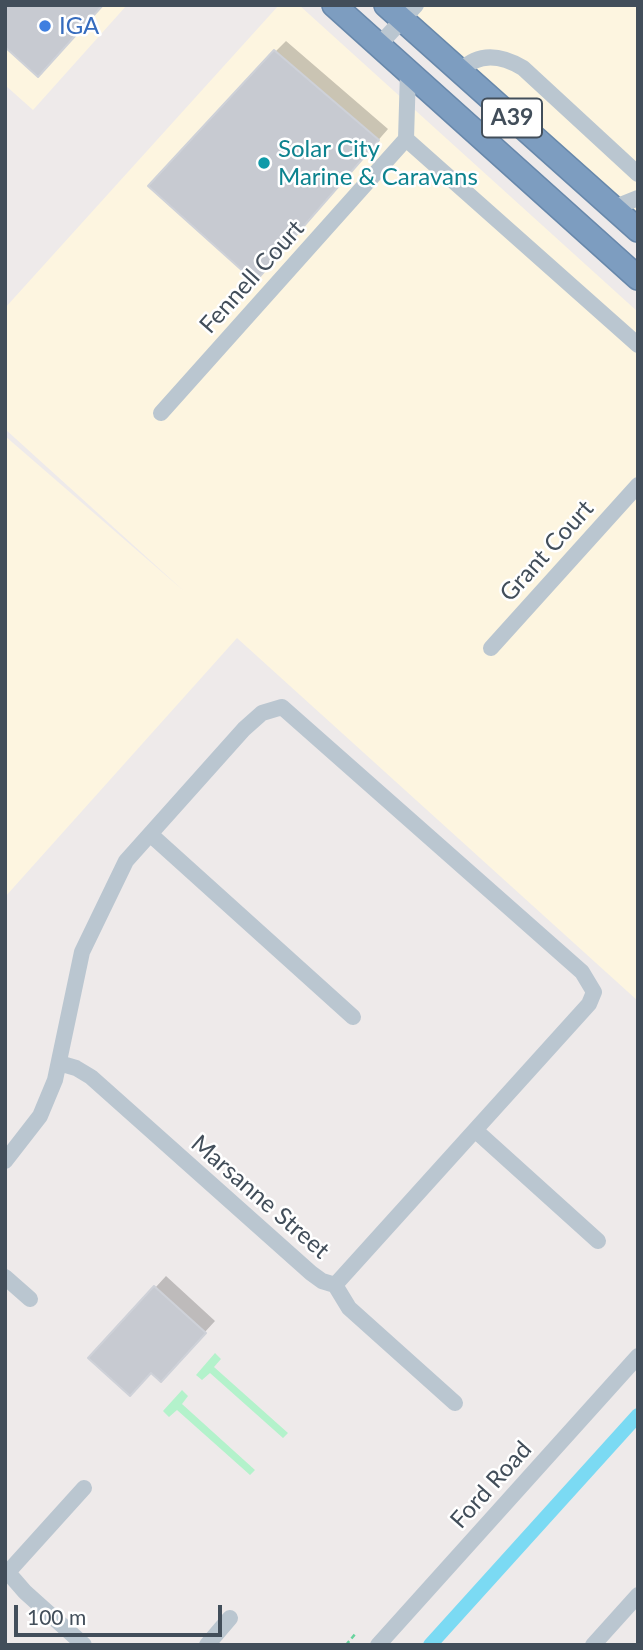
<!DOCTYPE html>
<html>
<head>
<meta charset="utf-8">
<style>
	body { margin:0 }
	#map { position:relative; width:643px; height:1650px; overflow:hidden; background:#eeeaea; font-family:Lato,sans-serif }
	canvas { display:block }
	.frame { position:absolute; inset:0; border:7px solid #424e5a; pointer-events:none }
	.scale { position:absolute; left:14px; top:1605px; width:208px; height:32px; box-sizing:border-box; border:4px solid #424e5a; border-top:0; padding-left:9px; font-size:21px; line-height:24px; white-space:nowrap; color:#424e5a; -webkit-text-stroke:5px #fff; paint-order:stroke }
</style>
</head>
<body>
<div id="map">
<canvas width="643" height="1650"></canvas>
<div class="frame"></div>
<div class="scale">100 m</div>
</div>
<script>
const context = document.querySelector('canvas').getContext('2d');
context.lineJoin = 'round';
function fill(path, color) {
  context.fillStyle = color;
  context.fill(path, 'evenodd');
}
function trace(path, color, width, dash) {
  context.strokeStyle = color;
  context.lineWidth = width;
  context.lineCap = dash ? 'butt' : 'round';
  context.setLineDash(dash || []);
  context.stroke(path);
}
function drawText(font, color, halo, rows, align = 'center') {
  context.font = font + ' Lato,sans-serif';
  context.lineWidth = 5;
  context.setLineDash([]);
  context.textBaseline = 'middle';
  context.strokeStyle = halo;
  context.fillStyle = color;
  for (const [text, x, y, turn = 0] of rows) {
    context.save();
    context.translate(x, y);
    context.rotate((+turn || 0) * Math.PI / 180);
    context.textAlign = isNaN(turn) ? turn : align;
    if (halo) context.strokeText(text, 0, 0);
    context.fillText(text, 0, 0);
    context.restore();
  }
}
const commercial = new Path2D(`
	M5 5H127L33 110 5 85Z
	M279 5H299L638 312V1001L237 638 5 897V436L185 592 5 429V308Z
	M400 5H638V223Z`);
const green = new Path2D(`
	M215 1353 221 1359 214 1367 288 1433 283 1438 210 1373 202 1380 196 1375Z
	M182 1390 188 1396 182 1404 255 1470 250 1475 177 1410 169 1417 163 1411Z`);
const shadow = new Path2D(`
	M286 41 388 129 266 269 275 52Z
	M166 1276 215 1321 171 1369 151 1371 91 1358Z`);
const canal = new Path2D(`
	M430 1645 638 1415`);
const building = new Path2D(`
	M5 5H103L38 77 5 47Z
	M274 50 379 140 255 282 148 186Z
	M154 1286 206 1333 161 1382 151 1373 130 1396 88 1358Z`);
const path = new Path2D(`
	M346 1645 356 1633`);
const minor = new Path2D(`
	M379 45 416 5
	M460 71C479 52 501 55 523 68L638 174
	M406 139 638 345
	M406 139 408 72
	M613 208 638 198
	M161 413 406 139
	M491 648 638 485
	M150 834 353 1017
	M59 1063 76 1068 91 1077 311 1273 322 1281 335 1285 349 1308 455 1403
	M475 1130 598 1241
	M5 1161 40 1116 55 1080 82 952 126 861 244 729 262 713 282 707 582 972 594 992 589 1004 335 1285
	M5 1277 30 1299
	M5 1569 25 1592 84 1645
	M9 1571 84 1488
	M207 1645 230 1618
	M378 1645 638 1356
	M593 1645 638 1595`);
const highway = new Path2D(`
	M334 5 638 278
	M386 5 638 230`);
const markers = [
	[45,26,7,"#3f7fe0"],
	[264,163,7,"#0f9aa8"]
];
const shields = [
	[512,118,60]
];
const shieldNames = [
	["A39",512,118]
];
const shopNames = [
	["IGA",59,26]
];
const cultureNames = [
	["Solar City",278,149],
	["Marine & Caravans",278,177]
];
const streetNames = [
	["Fennell Court",252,277,-48],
	["Grant Court",547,551,-48],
	["Marsanne Street",260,1197,41],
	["Ford Road",491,1485,-48]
];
fill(commercial, '#fdf5e0');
fill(green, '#b3f2cb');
fill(shadow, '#0003');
trace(canal, '#7bdaf3', 14);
fill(building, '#c7cad1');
trace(building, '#ced1d8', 2);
trace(highway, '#6888ab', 26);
trace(path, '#68d39e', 2.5, [5, 3.5]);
trace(minor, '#bac6d0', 16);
trace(highway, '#7d9dc0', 23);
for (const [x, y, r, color] of markers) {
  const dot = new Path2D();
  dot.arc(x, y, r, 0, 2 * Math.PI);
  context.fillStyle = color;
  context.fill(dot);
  trace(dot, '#fff', 2.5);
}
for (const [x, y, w] of shields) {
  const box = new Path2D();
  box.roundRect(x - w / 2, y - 19.5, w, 39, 5);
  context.fillStyle = '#fff';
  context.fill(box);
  trace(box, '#424e5a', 2);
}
drawText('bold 23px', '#424e5a', null, shieldNames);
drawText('24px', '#366cbe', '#fff', shopNames, 'left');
drawText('24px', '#0d838f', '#fff', cultureNames, 'left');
drawText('24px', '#424e5a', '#fff', streetNames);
</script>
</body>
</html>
